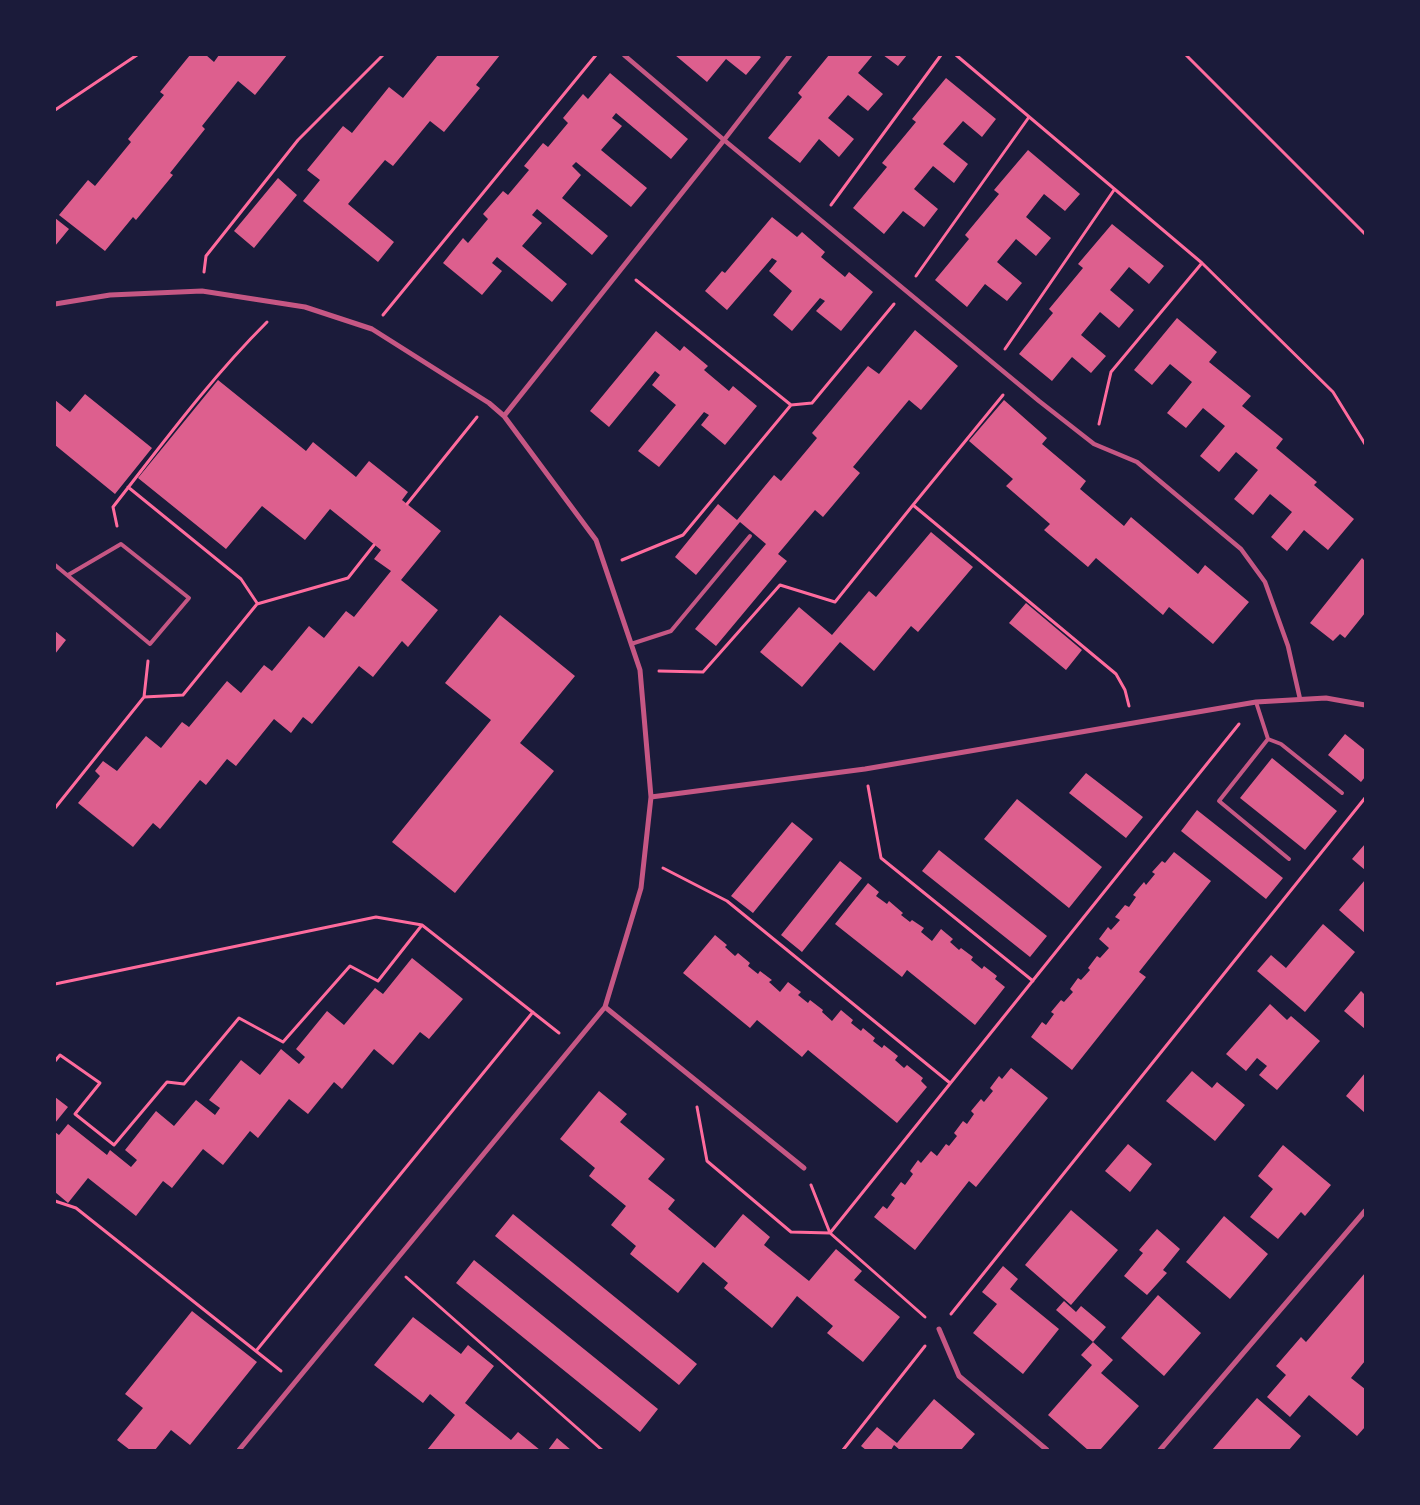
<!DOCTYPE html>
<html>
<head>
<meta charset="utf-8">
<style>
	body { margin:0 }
	#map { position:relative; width:1420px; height:1505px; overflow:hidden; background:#1b1b3a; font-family:"PT Sans",sans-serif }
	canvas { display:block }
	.frame { position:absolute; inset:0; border:56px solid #1b1b3a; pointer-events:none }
</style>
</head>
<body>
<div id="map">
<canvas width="1420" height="1505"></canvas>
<div class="frame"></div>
</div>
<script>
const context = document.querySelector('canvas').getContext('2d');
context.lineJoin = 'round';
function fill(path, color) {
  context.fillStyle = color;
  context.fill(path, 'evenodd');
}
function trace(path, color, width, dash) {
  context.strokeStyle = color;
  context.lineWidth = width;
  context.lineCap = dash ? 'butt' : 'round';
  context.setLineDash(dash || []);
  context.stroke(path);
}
const building = new Path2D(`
	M190 55H206L214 62 219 55H287L255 95 238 81 202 126 205 129 170 173 173 175 136 220 133 217 105 251 59 215 88 180 95 186 131 142 128 139 164 95 160 92Z
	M438 55H500L476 85 480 88 444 132 430 121 393 166 385 160 348 204 394 242 378 262 303 201 320 180 307 170 343 126 352 133 389 87 403 98Z
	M675 55H758L761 57 746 75 726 59 707 82Z
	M829 55H873L858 73 883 94 868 111 848 95 828 118 854 139 839 157 819 139 800 163 768 138 802 97 798 93Z
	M883 55H907L898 66Z
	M610 73 688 139 671 159 616 113 612 118 622 126 601 150 647 188 631 207 576 162 572 166 581 175 562 198 608 236 592 255 537 209 532 215 542 223 522 246 567 284 552 302 497 257 492 263 502 271 482 295 443 263 463 238 468 243 488 219 483 214 503 191 508 195 529 170 524 166 543 143 548 147 568 123 563 118 583 94 588 99Z
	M946 78 996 119 982 137 963 121 943 144 968 164 954 183 933 166 914 189 938 209 924 227 903 211 884 234 853 208 887 167 882 163 916 122 912 119Z
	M1028 150 1080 194 1065 211 1044 194 1026 217 1051 238 1036 256 1016 239 997 262 1022 283 1007 301 985 284 967 307 935 280 969 239 965 235 999 194 994 190Z
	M278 178 297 195 254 248 234 231Z
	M772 217 797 237 802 232 825 252 821 257 845 277 849 272 873 292 841 331 816 311 825 301 820 298 792 331 773 315 792 291 769 271 777 261 772 258 727 310 705 291 722 271 725 273Z
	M55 218 69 229 55 246Z
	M1112 224 1164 266 1149 284 1129 267 1110 290 1134 310 1119 328 1100 312 1081 335 1106 356 1091 373 1072 357 1052 381 1019 354 1053 313 1049 309 1083 268 1078 264Z
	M1177 318 1217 352 1209 362 1251 396 1242 406 1283 439 1276 448 1317 482 1314 485 1354 519 1328 550 1304 530 1287 551 1271 537 1292 512 1270 494 1253 515 1234 499 1258 470 1236 452 1219 472 1200 456 1225 426 1203 408 1186 428 1167 413 1192 382 1170 364 1152 385 1134 370Z
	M915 330 958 366 921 410 909 400 853 467 860 473 823 517 815 510 778 554 787 561 716 646 695 629 766 544 740 522 696 575 675 557 718 504 737 520 774 475 781 481 817 438 812 433 868 366 879 374Z
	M656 331 680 351 684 346 708 366 704 370 729 391 733 386 757 406 725 445 701 425 709 415 704 412 659 467 638 451 676 405 652 385 660 375 655 371 609 427 590 411Z
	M218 380 306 451 313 442 356 477 369 461 408 492 402 500 441 531 401 580 438 610 408 647 402 641 373 677 359 666 312 724 303 717 291 733 274 719 236 766 227 759 206 785 200 780 160 829 153 823 133 847 78 803 100 776 95 771 103 761 117 771 146 736 161 748 182 722 189 727 227 681 241 693 264 665 272 671 309 626 324 638 346 611 354 617 391 571 374 559 381 550 330 509 305 540 262 506 226 549 138 478Z
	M85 394 152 448 115 494 55 445V400L70 412Z
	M1004 400 1047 438 1042 444 1086 481 1080 489 1124 526 1131 517 1198 574 1205 565 1249 602 1213 644 1169 607 1163 615 1096 558 1088 567 1044 530 1050 524 1006 486 1013 479 969 441Z
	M931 532 973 567 918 632 911 626 874 671 840 642 802 687 760 652 799 607 832 635 869 591 876 597Z
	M1362 558 1365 561V613L1345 638 1340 634 1333 641 1310 623Z
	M1026 603 1082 650 1066 670 1009 623Z
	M500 615 575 676 520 743 554 771 455 893 392 842 491 720 445 683Z
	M55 631 66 640 55 654Z
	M1345 734 1365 750V777L1361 782 1328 755Z
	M1272 758 1337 811 1305 850 1240 798Z
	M1086 773 1143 817 1126 838 1069 793Z
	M1017 799 1102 867 1069 908 984 839Z
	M1197 810 1283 878 1266 899 1181 831Z
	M792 822 813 839 753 913 731 896Z
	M1365 844V870L1352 859Z
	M939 850 1047 936 1030 957 922 871Z
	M1174 852 1211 881 1139 972 1146 977 1072 1070 1031 1037 1042 1022 1046 1025 1054 1014 1051 1012 1061 1000 1064 1002 1073 992 1070 989 1078 978 1081 980 1090 970 1088 968 1097 956 1100 958 1109 948 1099 939 1108 927 1111 930 1120 920 1115 917 1125 905 1129 907 1136 897 1133 895 1144 882 1146 885 1155 874 1152 872 1162 861 1165 863Z
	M840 861 862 878 802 952 781 935Z
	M1365 880V933L1339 910Z
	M868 883 879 892 876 896 887 904 889 901 903 913 901 915 910 922 912 920 924 928 921 932 932 941 941 929 953 939 950 942 959 950 961 948 973 957 971 960 982 969 984 966 997 976 995 979 1005 987 975 1025 907 970 902 977 835 924Z
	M1323 924 1355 952 1305 1012 1257 971 1271 955 1286 968Z
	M715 935 727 945 725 947 735 956 738 953 750 963 748 966 758 974 760 971 772 980 769 982 780 992 788 982 801 992 798 995 808 1003 810 1000 823 1010 822 1012 832 1021 841 1010 853 1020 851 1023 861 1031 863 1028 875 1038 873 1041 882 1048 884 1045 898 1056 895 1060 904 1068 907 1065 923 1078 921 1081 927 1087 897 1123 808 1050 802 1057 757 1020 750 1028 683 973Z
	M412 958 463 999 429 1039 420 1032 393 1065 374 1049 342 1089 334 1082 308 1114 289 1099 258 1138 250 1131 223 1165 203 1149 172 1188 163 1181 136 1216 88 1178 68 1203 55 1192V1132L59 1135 68 1124 107 1155 110 1150 131 1167 137 1160 125 1150 156 1111 174 1126 196 1100 215 1115 220 1108 209 1100 241 1060 260 1075 281 1049 299 1064 305 1057 296 1049 327 1011 344 1025 375 988 383 994Z
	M1361 991 1365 995V1029L1344 1011Z
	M1270 1004 1287 1020 1291 1016 1320 1041 1277 1090 1259 1075 1267 1066 1257 1058 1246 1071 1226 1054Z
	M1011 1068 1048 1098 976 1187 969 1181 915 1250 874 1217 883 1206 887 1209 895 1198 891 1195 901 1182 905 1185 913 1174 910 1171 918 1160 921 1163 931 1151 937 1156 946 1144 949 1146 957 1136 954 1133 963 1121 967 1124 974 1114 971 1111 981 1099 984 1102 993 1091 990 1088 999 1076 1002 1079Z
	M1192 1071 1212 1088 1217 1082 1245 1105 1215 1141 1166 1101Z
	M1365 1073V1113L1346 1096Z
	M599 1091 627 1114 620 1122 665 1159 648 1179 675 1200 668 1209 715 1248 743 1214 770 1237 764 1245 809 1281 836 1249 862 1271 854 1280 900 1317 863 1362 827 1333 833 1326 797 1296 772 1328 724 1288 728 1283 703 1262 678 1293 630 1254 636 1246 611 1225 626 1206 589 1176 595 1168 560 1139Z
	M55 1097 68 1107 55 1123Z
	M1128 1144 1152 1164 1130 1192 1105 1171Z
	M1283 1145 1331 1185 1305 1216 1301 1212 1278 1239 1250 1217 1273 1189 1258 1176Z
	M1071 1210 1118 1250 1071 1305 1025 1265Z
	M513 1214 697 1364 679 1385 495 1236Z
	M1224 1216 1268 1254 1230 1299 1186 1262Z
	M1157 1229 1180 1249 1163 1270 1167 1273 1147 1295 1124 1276 1143 1253 1139 1250Z
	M474 1260 658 1409 640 1432 456 1283Z
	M1003 1266 1018 1279 1010 1289 1059 1329 1023 1374 973 1333 997 1304 982 1292Z
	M1365 1273V1361L1351 1378 1365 1389V1427L1357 1436 1309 1395 1290 1417 1267 1397 1286 1375 1276 1366 1301 1337 1306 1342Z
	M1158 1295 1201 1333 1164 1376 1121 1338Z
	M1064 1301 1076 1312 1081 1306 1106 1327 1093 1342 1056 1310Z
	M192 1311 257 1362 190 1445 171 1430 155 1450H130L117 1440 143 1408 125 1394Z
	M413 1317 461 1354 468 1345 494 1366 465 1403 511 1440 518 1432 540 1450H427L455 1415 430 1394 423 1403 374 1365Z
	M1093 1342 1113 1360 1101 1373 1139 1406 1100 1450H1088L1048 1415 1092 1365 1081 1355Z
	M1257 1398 1301 1436 1289 1450H1212Z
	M934 1399 975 1434 961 1450H900L894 1445 891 1450H866L861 1446 877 1427 897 1443Z
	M557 1438 571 1450H548Z`);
const path = new Path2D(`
	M956 55 1202 263 1333 392 1365 444
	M1186 55 1365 234
	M55 110 137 55
	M831 205 941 55
	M204 272 206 256 298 140 383 55
	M916 276 1029 117
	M636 280 791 405
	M383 315 596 55
	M1005 349 1114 190
	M1099 424 1111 372 1202 263
	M128 487 241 579 257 603
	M407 504 477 417
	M913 505 1003 395
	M117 526 113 507C163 443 210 379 267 322
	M622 560 683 535 791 405 812 403 894 304
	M659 671 703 672 780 585 835 602 913 505 1116 674 1125 690 1129 706
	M144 697 148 661
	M868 786 881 858 1033 981
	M55 808 144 697 183 695 257 604 348 578 374 545
	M663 868 727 901 950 1083
	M55 984 376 917 422 925 559 1033
	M55 1061 60 1055 100 1083 75 1114 114 1145 167 1082 184 1084 239 1018 283 1042 350 966 378 981 422 925
	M697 1107 707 1161 791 1232 830 1233 1239 724
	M811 1185 830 1233 925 1317
	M55 1201 76 1208 281 1371
	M406 1277 602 1450
	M951 1314 1365 798
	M256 1351 533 1012
	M843 1450 925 1346`);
const service = new Path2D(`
	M55 565 150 644 189 598 121 544 68 575
	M631 644 671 631 750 536
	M1256 702 1268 739 1219 801 1289 859
	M1268 739 1281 744 1342 793`);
const pedestrian = new Path2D(`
	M624 55 724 140 1039 401 1094 444 1137 462 1241 549 1265 582 1288 646 1300 699
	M724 140 790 55`);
const minor = new Path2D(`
	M55 304 110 295 202 291 305 307 372 329 489 403 504 416 596 540 640 670 651 797 641 888 605 1007 239 1450
	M504 416 724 140
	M651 797 865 769 1256 702 1326 698 1365 705
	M605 1007 804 1168
	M939 1329 959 1376 1047 1450
	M1160 1450 1365 1211`);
fill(building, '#dd5f8e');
trace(path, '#ff6b9d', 3);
trace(service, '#c65784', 4);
trace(pedestrian, '#c65784', 4.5);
trace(minor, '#c65784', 5);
</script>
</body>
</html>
